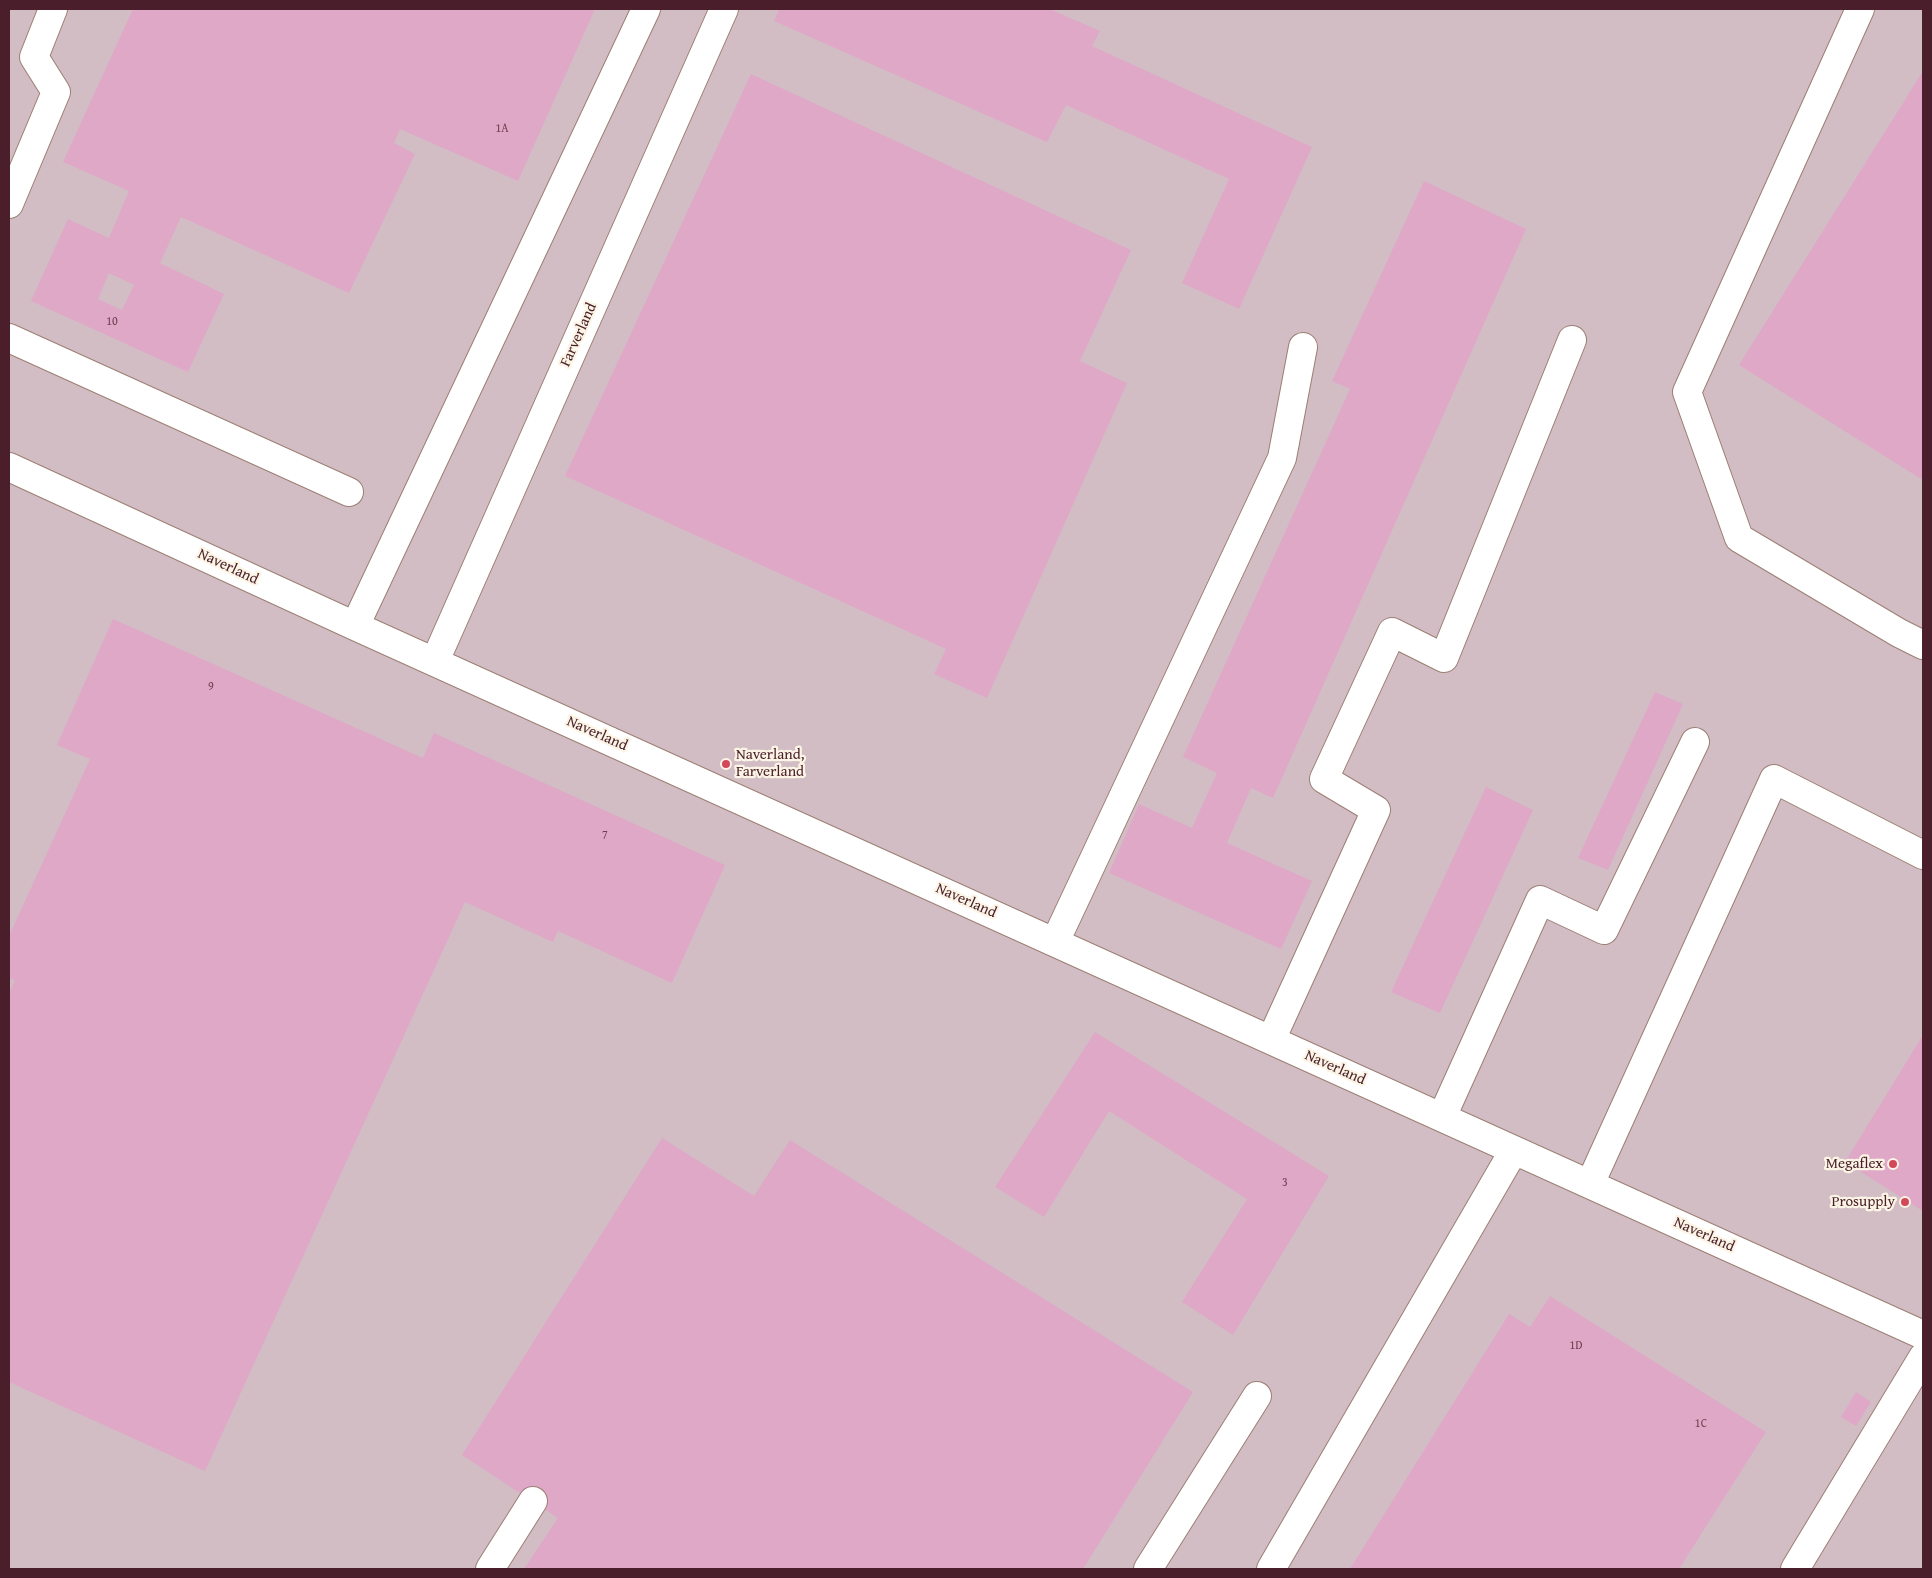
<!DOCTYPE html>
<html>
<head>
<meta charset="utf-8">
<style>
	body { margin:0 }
	#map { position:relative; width:1932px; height:1578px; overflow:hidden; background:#efdfbe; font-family:"Gentium Book Plus",serif }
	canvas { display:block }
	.frame { position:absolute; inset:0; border:10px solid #4a1f2b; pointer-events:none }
</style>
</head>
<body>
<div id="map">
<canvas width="1932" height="1578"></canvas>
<div class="frame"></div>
</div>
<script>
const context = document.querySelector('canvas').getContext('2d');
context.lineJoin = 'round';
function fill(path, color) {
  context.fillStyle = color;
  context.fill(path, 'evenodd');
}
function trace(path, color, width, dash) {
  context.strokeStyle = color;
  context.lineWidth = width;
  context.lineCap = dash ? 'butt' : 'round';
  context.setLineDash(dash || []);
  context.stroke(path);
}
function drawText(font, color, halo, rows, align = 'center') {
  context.font = font + ' "Gentium Book Plus",serif';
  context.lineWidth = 4.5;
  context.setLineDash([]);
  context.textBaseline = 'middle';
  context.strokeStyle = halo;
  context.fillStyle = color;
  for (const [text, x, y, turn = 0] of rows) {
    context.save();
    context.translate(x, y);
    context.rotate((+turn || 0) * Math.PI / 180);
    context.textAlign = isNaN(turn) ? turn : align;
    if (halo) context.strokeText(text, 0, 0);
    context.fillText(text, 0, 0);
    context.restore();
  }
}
const industrial = new Path2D(`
	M9 9H1923V1569H9Z`);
const building = new Path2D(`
	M133 9H595L518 181 400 129 394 143 415 154 349 293 181 217 160 263 224 294 188 372 31 301 68 219 109 238 129 191 63 162ZM109 273 134 285 122 310 98 299Z
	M779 9H1050L1100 31 1092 46 1312 147 1239 309 1182 283 1229 179 1066 105 1047 142 774 21Z
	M1923 71V480L1739 365Z
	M751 74 1131 250 1080 361 1127 383 987 698 934 674 946 649 565 476Z
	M1424 181 1526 229 1273 798 1251 788 1227 843 1312 881 1281 949 1109 873 1139 804 1192 828 1217 773 1183 757 1350 389 1332 381Z
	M113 619 423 758 434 733 725 865 672 983 558 931 553 942 465 902 205 1471 9 1382V994L15 980 9 978V936L90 759 57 745Z
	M1655 692 1683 704 1608 870 1578 858Z
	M1486 787 1533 810 1440 1013 1391 992Z
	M1095 1032 1329 1176 1233 1335 1182 1302 1247 1199 1109 1111 1044 1217 995 1187Z
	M1923 1035V1211L1845 1162Z
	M662 1138 754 1196 790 1140 1193 1392 1083 1569H524L558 1518 462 1455Z
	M1550 1296 1766 1432 1679 1569H1350L1509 1314 1530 1327Z
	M1856 1392 1871 1402 1856 1426 1841 1417Z`);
const minor = new Path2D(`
	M1860 9 1687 392 1739 538 1899 633 1923 645
	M9 204 56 92 34 57 53 9
	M9 338 349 492
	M9 467 355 626 1923 1335
	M355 626 646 9
	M435 661 724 9
	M1055 942 1282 458 1303 347
	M1271 1040 1376 810 1324 779 1392 632 1444 658 1572 340
	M1442 1117 1540 900 1604 930 1695 742
	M1590 1184 1774 779 1923 855
	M490 1569 533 1501
	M1148 1569 1257 1396
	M1271 1569 1514 1150
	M1795 1569 1923 1357`);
const markers = [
	[726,764,5,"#d1495b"],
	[1893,1164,5,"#d1495b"],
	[1905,1202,5,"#d1495b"]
];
const numberNames = [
	["1A",502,129],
	["10",112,322],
	["9",211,687],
	["7",605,836],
	["3",1285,1183],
	["1D",1576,1346],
	["1C",1701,1424]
];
const streetNames = [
	["Farverland",579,335,-66],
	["Naverland",228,567,25],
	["Naverland",597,734,24],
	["Naverland",966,901,24],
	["Naverland",1335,1068,24],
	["Naverland",1704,1235,24]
];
const poiNames = [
	["Naverland,",736,755,"left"],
	["Farverland",736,772,"left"],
	["Megaflex",1883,1164],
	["Prosupply",1895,1202]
];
fill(industrial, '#d2bdc5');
fill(building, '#dfa8c7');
trace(minor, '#9c7f74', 30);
trace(minor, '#fff', 28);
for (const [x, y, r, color] of markers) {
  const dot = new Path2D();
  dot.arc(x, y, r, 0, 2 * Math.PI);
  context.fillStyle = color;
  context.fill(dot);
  trace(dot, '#fcf5e5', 2);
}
drawText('12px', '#6f4152', null, numberNames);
drawText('15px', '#4a1f2b', '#fcf5e5', streetNames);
drawText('15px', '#4a1f2b', '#fcf5e5', poiNames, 'right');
</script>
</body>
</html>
